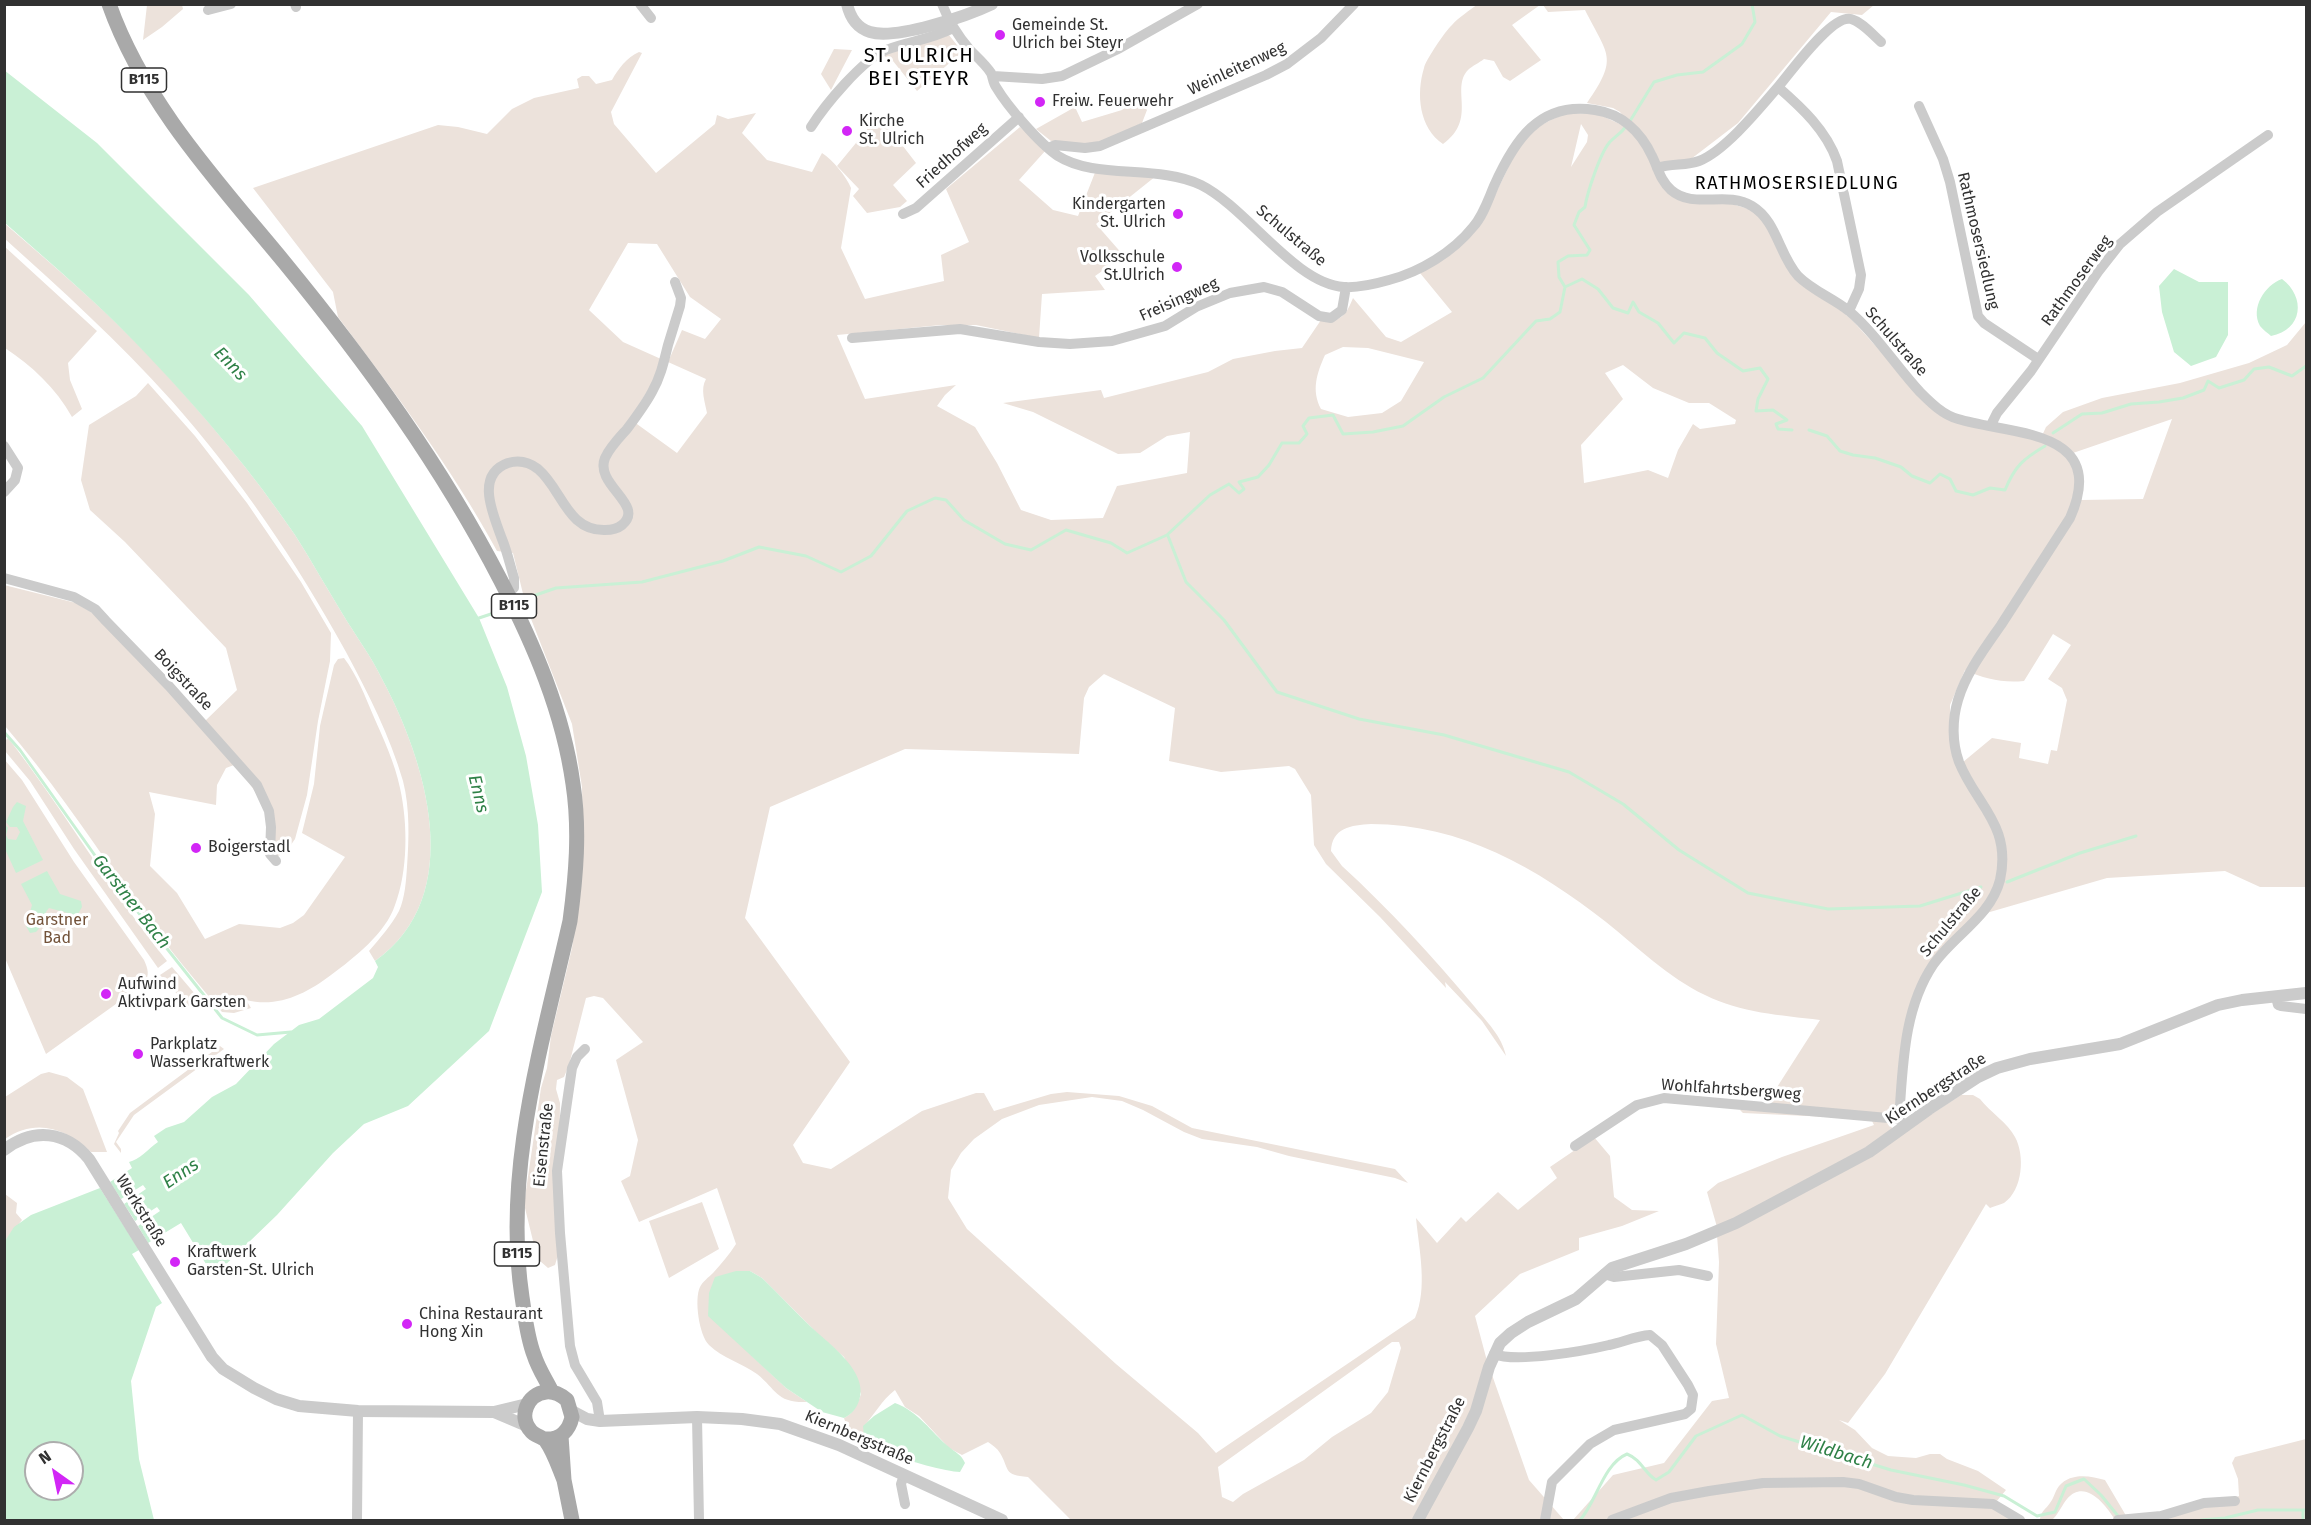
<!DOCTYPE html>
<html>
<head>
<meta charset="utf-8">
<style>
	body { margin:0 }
	#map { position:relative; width:2311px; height:1525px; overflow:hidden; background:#fff; font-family:"Fira Sans",sans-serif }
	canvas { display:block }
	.frame { position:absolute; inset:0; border:6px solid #313131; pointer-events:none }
	.north { position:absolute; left:24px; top:1441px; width:60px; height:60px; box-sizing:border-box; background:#fff; border:2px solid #adadad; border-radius:50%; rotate:327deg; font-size:16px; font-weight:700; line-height:24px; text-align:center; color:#313131 }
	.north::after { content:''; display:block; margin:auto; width:21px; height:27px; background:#d226f6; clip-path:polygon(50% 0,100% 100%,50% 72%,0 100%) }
</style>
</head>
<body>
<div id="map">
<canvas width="2311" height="1525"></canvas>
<div class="frame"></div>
<div class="north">N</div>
</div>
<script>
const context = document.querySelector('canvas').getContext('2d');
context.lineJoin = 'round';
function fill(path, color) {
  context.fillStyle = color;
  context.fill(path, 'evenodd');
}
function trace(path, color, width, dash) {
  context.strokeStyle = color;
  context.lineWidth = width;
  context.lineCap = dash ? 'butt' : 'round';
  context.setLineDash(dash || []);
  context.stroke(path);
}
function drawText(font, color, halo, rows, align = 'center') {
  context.font = font + ' "Fira Sans",sans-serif';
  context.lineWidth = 6;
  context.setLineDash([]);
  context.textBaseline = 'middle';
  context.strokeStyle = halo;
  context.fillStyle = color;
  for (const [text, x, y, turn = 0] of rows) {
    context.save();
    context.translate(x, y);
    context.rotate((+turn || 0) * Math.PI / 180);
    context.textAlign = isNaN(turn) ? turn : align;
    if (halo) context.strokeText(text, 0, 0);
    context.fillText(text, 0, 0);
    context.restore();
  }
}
const green = new Path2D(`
	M1478 4 1540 5 1512 25 1541 60 1510 81 1503 77 1494 61 1484 59C1479 63 1472 66 1468 70 1450 89 1478 119 1443 144 1419 128 1416 94 1424 68 1425 61 1446 30 1452 25 1459 17 1469 11 1478 4Z
	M147 5H182L183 9 162 27 143 40Z
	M1543 5H1874L1862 15 1831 12 1738 123 1691 159 1658 166 1620 112 1613 108 1587 103C1619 57 1608 56 1585 10L1548 12Z
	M949 35 960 49V54L917 91 893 61 891 64 884 55Z
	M834 49 852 50 831 90 821 74Z
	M639 52 642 53 611 112 614 124 656 173 715 124 717 115 728 119 756 113 742 133 767 160 812 172 822 153C833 160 846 176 851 188L841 248 865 299 944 281 941 255 969 242 946 189 1020 127 1046 150 1019 180 1053 210 1078 216 1096 170 1156 176 1096 224 1124 256 1095 276 1105 290 1042 294 1039 338 976 325H941L837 335 865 399 956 385 945 395 937 406 975 427 997 463 1021 510 1051 520 1103 518 1117 486 1187 473 1190 432 1167 436 1140 453 1118 454 1033 412 1003 403 1101 390 1104 398 1208 372 1233 359 1275 351 1302 348 1321 320C1342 322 1346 315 1353 298L1386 337 1401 342 1452 312 1420 273 1487 212 1516 151 1534 129 1564 113 1598 114 1622 125 1640 140 1669 192 1722 201 1752 210 1768 227 1786 262 1853 321 1932 408 2040 440 2046 427 2063 412 2102 398 2180 383 2249 363 2287 345 2306 322V887H2260L2225 871 2107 878 1983 914 1940 949 1915 992 1894 1111 1887 1114 1765 1106 1820 1020C1780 1015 1741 1013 1705 995 1669 978 1637 947 1606 922 1537 868 1461 824 1371 824 1351 825 1332 828 1331 851L1342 866C1389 909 1433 957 1474 1006 1486 1021 1502 1036 1506 1056L1482 1021 1445 982 1446 988 1380 917 1326 864 1314 845 1311 795 1295 769 1289 766 1221 772 1169 761 1175 708 1104 674 1089 687 1084 698 1079 754 905 749 770 807 745 918 850 1062 793 1145 803 1163 831 1169 922 1111 976 1093H984L994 1111 1051 1094 1067 1092 1119 1096 1152 1106 1192 1128 1395 1169 1408 1183 1395 1178 1289 1156 1257 1147 1202 1139 1184 1132 1143 1110 1122 1101 1092 1097 1039 1105 1002 1119 974 1139 961 1153 951 1170 948 1198 967 1229 1116 1364 1198 1433 1216 1453 1415 1318C1428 1288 1419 1250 1416 1218L1437 1243 1461 1217 1466 1222 1498 1192 1518 1210 1557 1178 1550 1167 1594 1137 1610 1156 1614 1197 1632 1210 1659 1211 1622 1226 1579 1238V1250L1520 1274 1475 1316 1487 1361 1472 1408 1414 1520H1071L1028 1477C1003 1475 1010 1470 1000 1453 997 1448 992 1445 988 1442L962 1455 949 1448 919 1416 905 1407 895 1390C881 1401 875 1414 864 1426V1437L847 1427 844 1418C854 1413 857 1405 861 1394L844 1357 820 1336 762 1278 750 1271 731 1336 786 1388 807 1402C776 1403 777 1390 757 1374 742 1363 722 1358 709 1345 699 1335 694 1299 700 1287 702 1282 709 1277 713 1273 721 1264 729 1255 736 1244L717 1188 639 1222 621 1181 630 1176 638 1140 616 1060 643 1042 603 998 594 996 586 998 569 1065 564 1077 557 1080 556 1089 560 1103 558 1255 555 1265 548 1268 540 1261 534 1245 524 1204 541 1088 547 1068 551 1036 572 948 581 888 583 846 582 787 572 724 526 606 513 553 497 551C452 468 394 392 338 317L333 292 253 188 438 125 458 127 487 134 512 109 534 98 579 88 577 79 582 76H589L596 84 612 80C618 69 627 57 639 52ZM1581 124 1588 135 1587 142 1571 167ZM628 243 657 244 690 297 721 319 705 339 682 330 668 362 706 379C700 389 705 402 707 413L677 453 630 419 658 374 661 359 623 342 589 310ZM1343 347 1368 348 1424 362 1401 401 1382 413 1348 417 1321 409C1311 390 1317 373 1325 355ZM1623 365 1653 388 1689 403H1709L1736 420 1735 424 1700 429 1693 424 1678 450 1668 478 1648 470 1584 483 1581 445 1623 399 1605 373ZM2172 419 2143 499 2081 500 2073 453ZM2053 634 2071 645 2048 679 2062 688 2067 700 2057 751 2051 750 2048 764 2019 758 2021 743 1992 738 1957 767 1950 746V705L1965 670C1985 679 2002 683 2024 681ZM1392 1342H1399L1401 1348 1388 1392 1371 1413 1332 1437 1304 1460 1243 1494 1233 1502 1222 1497 1218 1467Z
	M1138 103 1142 104 1147 110 1142 123 1098 144H1061L1051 141 1036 129 1075 107 1082 122 1122 110 1130 104Z
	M879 115 916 163 893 185 907 201 900 207 867 213 853 196 859 189 837 166Z
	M4 223C55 267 106 310 152 359 203 414 253 473 295 535 311 560 326 587 342 613 355 635 371 656 382 679 426 761 468 896 375 961L369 951C380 938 391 926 399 911 405 898 406 881 407 867 409 839 410 808 403 781 390 736 368 693 346 652 296 561 240 478 171 400 119 342 62 290 5 239Z
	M4 246 97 331 68 363 70 380 82 409 72 417C56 388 32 366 5 348Z
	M148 383 195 436 247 503 301 582 331 633 330 661 318 721 307 795 295 839 286 852 278 856 273 854 271 814 205 721 237 690 226 648 125 542 90 510 81 480 89 425 136 396Z
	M4 585 76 603 94 614 127 645 234 765 226 768 217 785 216 805 149 792 155 814 150 866 177 893 205 939 239 924 280 928 293 923 304 915 345 857 302 833 314 784 320 726 334 665 338 659 344 658C357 675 365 696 373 715 383 738 395 763 400 788 408 824 408 871 395 905 386 933 354 958 331 975 306 994 278 1008 246 1000L251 1008 234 1013 222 1012C187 971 153 929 123 885 85 830 48 776 5 726Z
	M8 738C64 810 110 890 167 961L158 968 74 849 30 781 5 751V741Z
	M4 759 22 780 74 862 144 960C148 969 150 975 144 984L46 1054 5 958Z
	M172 967 201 1001 198 1006H188L160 975Z
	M220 1046 224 1049 134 1115 116 1142 121 1149V1153L114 1144 119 1133 118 1131 130 1113Z
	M49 1072 67 1077 83 1089 107 1152H91C65 1128 36 1118 5 1139V1097L41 1074Z
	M1961 1095H1973L1980 1099C1990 1112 2008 1123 2015 1137 2025 1155 2023 1190 2004 1203 2000 1205 1994 1206 1990 1208L1986 1204 1885 1374 1848 1423 1839 1420 1855 1430 1872 1448 1888 1456 1916 1458 1930 1454H1940L1947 1459 1978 1471 2006 1490 1996 1502 2012 1520H1573L1613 1475 1664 1463 1712 1401 1729 1398 1716 1344 1719 1262 1717 1235 1916 1124Z
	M1740 1110 1799 1111 1882 1119 1891 1124 1892 1129 1887 1135 1873 1145 1717 1227 1707 1192 1718 1183 1782 1157 1874 1125 1871 1119 1743 1113Z
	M5 1194 17 1203 16 1213 22 1220 5 1241Z
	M702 1202 719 1249 669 1278 649 1221Z
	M1491 1372 1529 1480 1564 1520H1422Z
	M2306 1439V1520H2115C2106 1505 2085 1478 2067 1499 2062 1505 2059 1513 2053 1519H2040C2041 1511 2046 1509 2050 1503 2054 1498 2055 1491 2059 1486 2071 1472 2091 1476 2105 1480L2128 1519 2216 1505 2239 1496 2238 1479 2232 1463 2235 1457Z`);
const water = new Path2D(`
	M4 70 97 143 249 295 362 426 479 618 507 687 526 756 538 825 542 892 489 1031 408 1106 364 1124 333 1153 277 1215 220 1270 209 1269 181 1223 148 1243 138 1226 160 1211 157 1207 135 1221 124 1204 146 1189 143 1185 121 1199 110 1182 132 1168 129 1162C139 1160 148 1149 158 1142L154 1136 166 1128 184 1122 212 1097 236 1084 274 1044 299 1025 319 1019 373 978 378 967 375 961C468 896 426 761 382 679 371 656 355 635 342 613 326 587 311 560 295 535 253 473 203 414 151 359 106 310 55 267 5 223Z
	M2174 269 2199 282H2228V335L2216 357 2191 366 2174 352 2162 312 2159 286Z
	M2282 279C2306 297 2303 330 2271 336 2268 333 2263 330 2260 326 2250 308 2265 285 2282 279Z
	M17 802 26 806 23 821 43 860 16 873 5 849 4 823 8 828 6 835 8 839 16 840 20 832 17 827H10L6 822 13 807Z
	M47 871 60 894 81 901 82 907 78 914 75 915 49 908C42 915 43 926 36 932L30 933 26 926 32 905 21 884Z
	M100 1188 139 1250 132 1254 162 1303 156 1307 131 1381 139 1459 154 1520H5V1241L14 1227 31 1215ZM36 1453H72V1489H36Z
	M736 1271H750L762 1278C778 1293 792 1309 808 1324 826 1342 870 1371 859 1401 856 1409 852 1414 844 1418L822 1412 786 1388 708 1316 709 1293 715 1277Z
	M895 1403C919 1412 930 1431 949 1447 956 1453 961 1454 965 1463L960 1472C947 1472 906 1460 892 1455 882 1452 872 1443 864 1437L863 1426 874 1416Z`);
const stream = new Path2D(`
	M1630 121 1654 82 1677 75 1703 72 1742 44 1755 22 1752 4
	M1565 287 1582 279 1598 289 1613 308 1628 313 1633 302 1639 312 1658 323 1674 343 1684 333 1705 338 1717 353 1743 371 1760 368 1768 379 1758 399 1756 411 1773 410 1787 420 1776 424 1778 429 1792 430
	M1809 430 1827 436 1840 451 1853 455 1875 458 1901 467 1912 476 1930 483 1940 474 1950 479 1956 491 1973 495 1990 488 2005 490C2015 466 2023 459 2045 446
	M2053 433 2082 414 2102 413 2131 404 2159 402 2183 398 2204 390 2208 381 2219 388 2244 380 2254 369 2269 367 2292 376 2306 366
	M1168 536 1186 582 1224 620 1277 692 1359 719 1444 735 1569 772 1623 804 1679 850 1748 893 1828 909 1920 906 1981 887
	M530 597 556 588 642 582 723 561 759 547 806 556 841 572 871 556 907 511 935 498 946 500 964 520 1005 544 1031 550 1066 530 1111 543 1127 553 1167 535 1210 495 1229 484 1239 493 1244 489 1239 482 1258 477 1269 465 1282 443H1299L1307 434 1303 426 1309 418 1333 415 1343 434 1373 432 1403 426 1444 397 1483 378 1536 321 1550 319 1560 312 1565 287 1559 277 1558 262 1568 256 1587 255 1590 250 1574 225 1579 212 1585 207C1587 193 1600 154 1609 143 1614 137 1622 133 1626 126
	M479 618 500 611
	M4 732 20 750 111 878 222 1018 257 1035 291 1032
	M2007 882 2080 853 2136 836
	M1580 1520C1596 1503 1603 1464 1627 1454 1642 1460 1644 1473 1656 1480L1669 1472 1696 1436 1742 1415 1780 1436 1891 1470 1964 1485 2004 1496 2037 1516 2055 1512 2066 1486 2084 1479 2101 1495 2118 1516
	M2201 1520 2225 1518 2258 1510H2306
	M2303 1520V1510`);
const minor = new Path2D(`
	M295 4 296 7
	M640 4 651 18
	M942 4C949 22 958 36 970 50 977 57 986 65 991 73 993 78 993 83 996 87 1008 107 1039 143 1058 156 1096 180 1157 164 1201 185 1247 208 1295 284 1344 287 1359 288 1375 284 1389 280 1420 272 1453 252 1473 227 1483 216 1488 200 1494 186 1514 141 1539 101 1595 110 1622 114 1641 132 1652 156 1658 168 1660 180 1671 190 1694 210 1726 190 1752 206 1777 221 1779 255 1798 276 1813 291 1833 298 1849 311 1876 334 1896 366 1920 392 1931 403 1943 415 1958 419 2010 435 2110 428 2070 518 2047 554 2024 589 2001 625 1985 648 1966 673 1958 700 1952 720 1952 743 1959 762 1976 805 2012 825 2000 880 1991 916 1953 936 1933 965 1903 1010 1903 1067 1899 1119L1905 1127
	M208 10 231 4
	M993 76 1042 79 1062 76 1120 48 1198 4
	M1778 87C1791 72 1832 14 1851 19 1862 22 1873 35 1881 42
	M1919 106 1943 159 1950 182 1978 316 1984 323 2038 359
	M811 127C825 105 862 60 886 50 909 41 930 40 953 28
	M1048 148 1055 145 1085 148 1100 146 1266 75 1287 64 1321 38 1354 4
	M1657 168C1671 163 1686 166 1699 161 1725 151 1760 108 1778 87 1802 108 1826 130 1837 161L1861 275 1859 289 1849 311
	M903 214 916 208 1019 117
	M852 338 960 329 1039 342 1070 344 1112 341 1165 326 1196 307 1230 293 1264 287 1282 292 1319 316 1331 318 1342 310 1346 287
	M1991 425 1997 413 2031 371 2098 272 2120 244 2157 212 2268 135
	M4 446 18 468 15 480 4 492
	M4 578 74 597 95 609 106 621 169 686 257 785 269 811 271 827 270 854 276 861
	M507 593 514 588V578C510 565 507 551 502 539 494 516 474 475 508 463 518 460 529 462 538 469 562 489 567 531 605 530 611 530 617 529 622 525 646 505 594 485 605 458 610 447 619 438 627 429 636 417 645 405 652 392 661 376 664 361 668 345 672 332 676 319 680 306L681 298 675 282
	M2276 997 2278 1005 2281 1006 2306 1009
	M585 1049 577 1057 572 1068 557 1171 560 1233 570 1346 575 1365 597 1402 600 1421
	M1575 1146 1637 1105 1664 1098 1899 1119
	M1604 1274 1614 1277 1679 1270 1708 1276
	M1494 1354C1516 1363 1584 1351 1609 1345 1623 1342 1636 1336 1650 1335L1662 1345 1688 1385 1693 1395 1691 1409 1685 1414 1614 1430 1590 1444 1552 1482 1545 1520
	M697 1417 699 1520
	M904 1475 901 1484 905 1504
	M357 1520 358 1411
	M1612 1520 1671 1498 1709 1491 1763 1483 1843 1482 1859 1484 1896 1497 1913 1500 1993 1504 2020 1520
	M2118 1520 2161 1516 2204 1503 2235 1501`);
const tertiary = new Path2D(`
	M847 4C850 17 857 28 870 32 896 40 967 16 992 4
	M4 1150C34 1127 66 1131 89 1159L212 1357 223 1369 254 1388 276 1399 299 1406 358 1411 494 1412 527 1404
	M572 1411 587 1419 600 1421 697 1417 742 1419 780 1424 839 1445 1002 1520
	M494 1412 527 1426
	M1418 1520 1468 1428 1476 1411 1489 1367 1500 1343 1511 1333 1528 1322 1576 1299 1612 1268 1686 1244 1736 1223 1869 1152 1929 1109 1978 1077 1997 1068 2030 1059 2120 1044 2218 1005 2242 1000 2306 993`);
const primary = new Path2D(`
	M109 4C144 103 218 182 284 262 366 362 441 465 501 581 534 645 563 712 573 784 580 830 576 876 570 921 542 1045 503 1170 522 1297 525 1316 527 1337 534 1355 538 1368 546 1380 552 1392
	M561 1436 564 1480 572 1520
	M545 1439C560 1440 569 1431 572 1417L567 1400C561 1395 554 1391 546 1392 527 1394 518 1417 531 1431 535 1436 543 1437 546 1441 554 1452 559 1468 564 1480`);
const markers = [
	[1000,35,6,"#d226f6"],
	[1040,102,6,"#d226f6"],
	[847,131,6,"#d226f6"],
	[1178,214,6,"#d226f6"],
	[1177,267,6,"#d226f6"],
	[196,848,6,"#d226f6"],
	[106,994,6,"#d226f6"],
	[138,1054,6,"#d226f6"],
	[175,1262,6,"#d226f6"],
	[407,1324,6,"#d226f6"]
];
const shields = [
	[144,80,45],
	[514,606,45],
	[517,1254,45]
];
const shieldNames = [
	["B115",144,80],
	["B115",514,606],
	["B115",517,1254]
];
const poiNames = [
	["Gemeinde St.",1012,26],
	["Ulrich bei Steyr",1012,44],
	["Freiw. Feuerwehr",1052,102],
	["Kirche",859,122],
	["St. Ulrich",859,140],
	["Kindergarten",1166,205,"right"],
	["St. Ulrich",1166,223,"right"],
	["Volksschule",1165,258,"right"],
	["St.Ulrich",1165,276,"right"],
	["Boigerstadl",208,848],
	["Aufwind",118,985],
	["Aktivpark Garsten",118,1003],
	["Parkplatz",150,1045],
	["Wasserkraftwerk",150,1063],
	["Kraftwerk",187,1253],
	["Garsten-St. Ulrich",187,1271],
	["China Restaurant",419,1315],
	["Hong Xin",419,1333]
];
const streetNames = [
	["Weinleitenweg",1237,69,-25],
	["Friedhofweg",952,156,-42],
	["Schulstraße",1291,236,40],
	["Rathmosersiedlung",1978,241,77],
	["Rathmoserweg",2077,281,-54],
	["Freisingweg",1179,300,-24],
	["Schulstraße",1896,342,49],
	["Boigstraße",183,680,47],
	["Schulstraße",1951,922,-50],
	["Kiernbergstraße",1936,1089,-33],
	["Wohlfahrtsbergweg",1731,1090,4],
	["Eisenstraße",544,1145,-84],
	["Werkstraße",141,1211,58],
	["Kiernbergstraße",859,1438,23],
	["Kiernbergstraße",1435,1450,-63]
];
const parkNames = [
	["Garstner",57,921],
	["Bad",57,939]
];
const neighbourhoodNames = [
	["RATHMOSERSIEDLUNG",1797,184]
];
const waterNames = [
	["Enns",230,364,46],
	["Enns",478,794,76],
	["Garstner Bach",131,902,52],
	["Enns",181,1174,-34],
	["Wildbach",1836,1453,17]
];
const quarterNames = [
	["ST. ULRICH",919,56],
	["BEI STEYR",919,79]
];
fill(green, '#ece2db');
fill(water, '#c9f0d5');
trace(stream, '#c9f0d5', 3);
trace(minor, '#cbcbcb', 10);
trace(tertiary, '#cbcbcb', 12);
trace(primary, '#a9a9a9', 15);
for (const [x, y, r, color] of markers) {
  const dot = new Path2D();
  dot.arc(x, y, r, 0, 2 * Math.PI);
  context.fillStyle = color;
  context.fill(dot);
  trace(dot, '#fff', 2);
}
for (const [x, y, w] of shields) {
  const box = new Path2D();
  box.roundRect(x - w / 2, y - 12, w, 24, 4.5);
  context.fillStyle = '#fff';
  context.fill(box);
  trace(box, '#313131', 1.5);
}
drawText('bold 15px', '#313131', null, shieldNames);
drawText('16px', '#313131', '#fff', poiNames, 'left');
drawText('16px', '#313131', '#fff', streetNames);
drawText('16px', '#725239', '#fff', parkNames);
context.letterSpacing = '1.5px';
drawText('18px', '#000', '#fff', neighbourhoodNames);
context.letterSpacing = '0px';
drawText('italic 18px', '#2f8147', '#fff', waterNames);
context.letterSpacing = '1.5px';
drawText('20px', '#000', '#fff', quarterNames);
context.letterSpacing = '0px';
</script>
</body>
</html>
